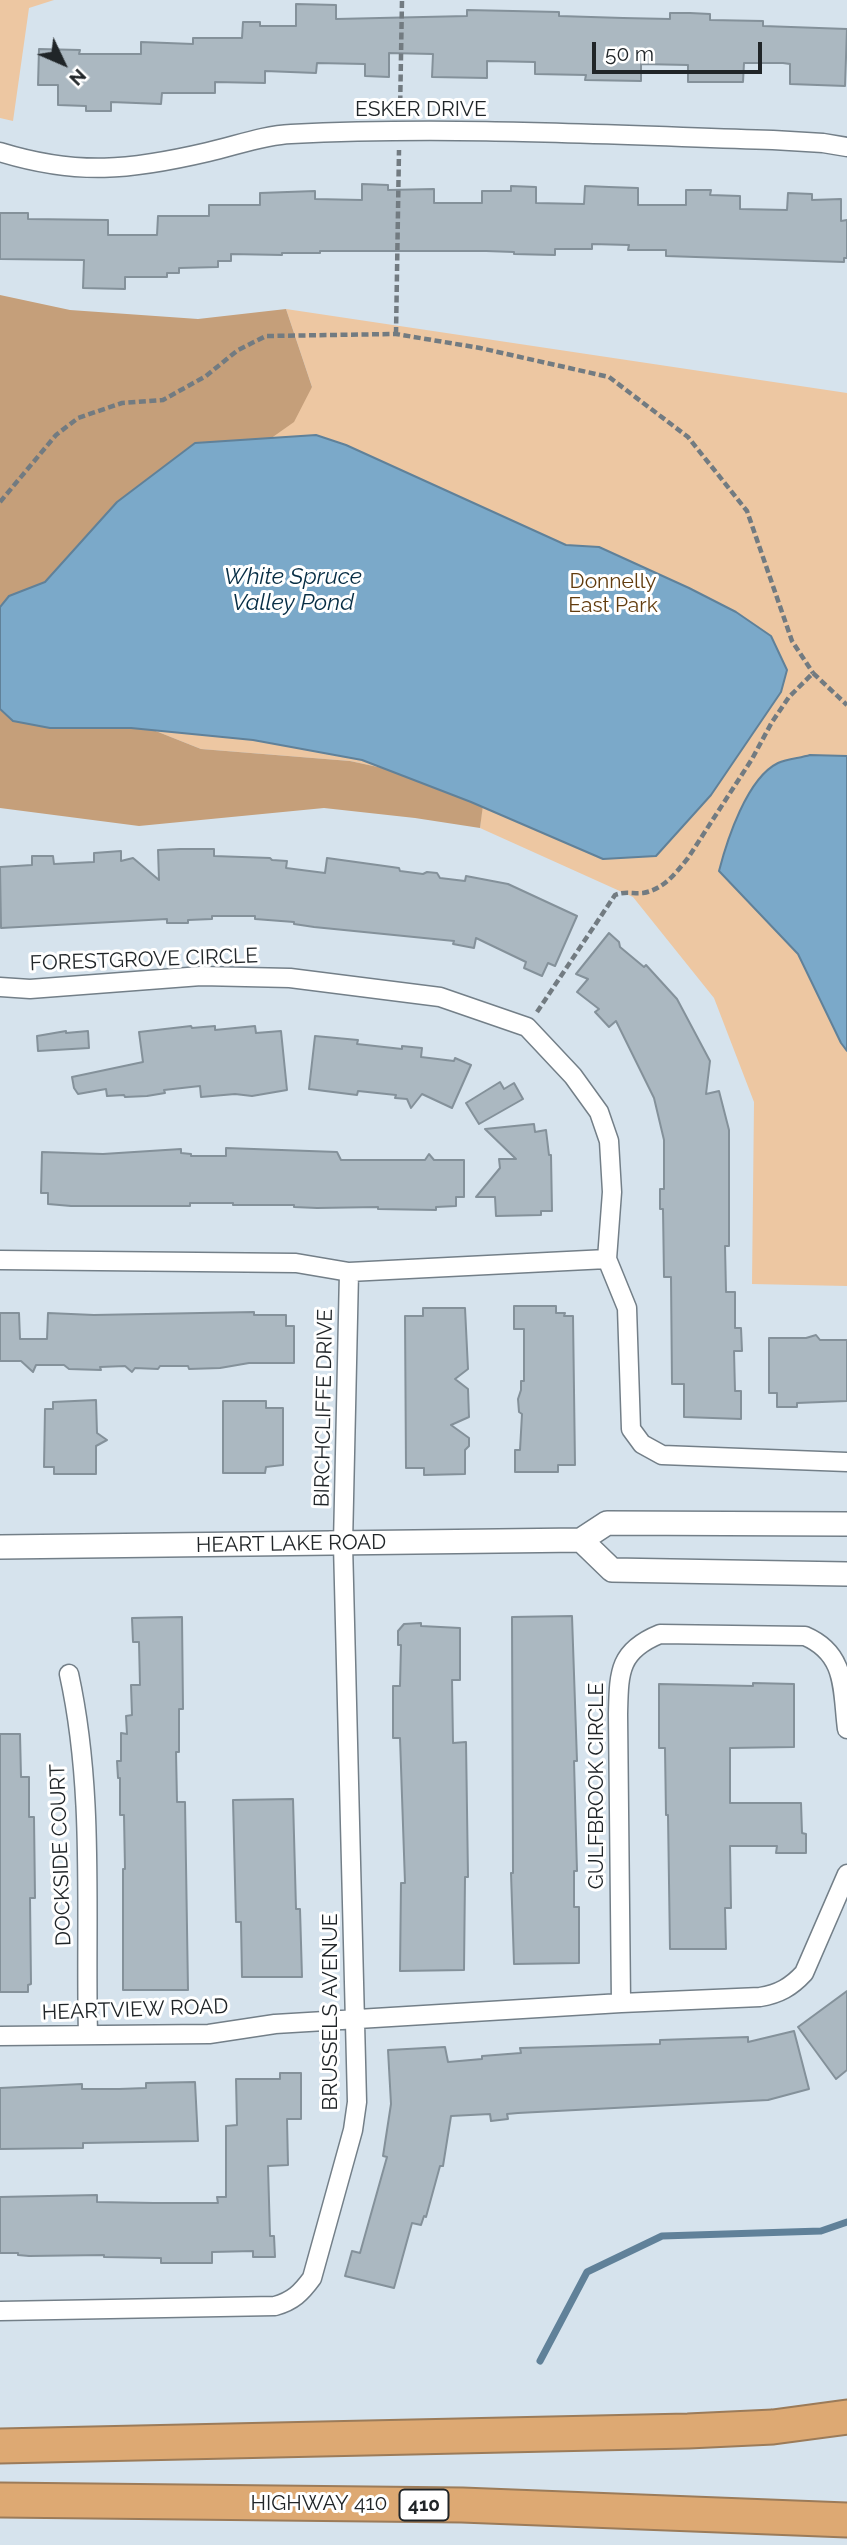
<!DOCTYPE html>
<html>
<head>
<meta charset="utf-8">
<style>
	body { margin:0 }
	#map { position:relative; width:847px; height:2545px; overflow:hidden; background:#d6e3ed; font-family:Raleway,sans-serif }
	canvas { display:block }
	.north { position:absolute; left:28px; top:28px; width:70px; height:70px; -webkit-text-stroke:5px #fff; paint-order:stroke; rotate:134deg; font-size:19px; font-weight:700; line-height:28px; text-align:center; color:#202528 }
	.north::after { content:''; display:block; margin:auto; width:24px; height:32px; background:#202528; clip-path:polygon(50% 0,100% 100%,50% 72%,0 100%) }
	.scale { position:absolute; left:592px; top:42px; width:170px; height:32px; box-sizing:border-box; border:4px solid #202528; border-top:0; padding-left:9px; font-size:21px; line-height:24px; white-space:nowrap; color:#202528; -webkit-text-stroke:5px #fff; paint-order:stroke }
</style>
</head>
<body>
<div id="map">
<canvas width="847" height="2545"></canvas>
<div class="north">N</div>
<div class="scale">50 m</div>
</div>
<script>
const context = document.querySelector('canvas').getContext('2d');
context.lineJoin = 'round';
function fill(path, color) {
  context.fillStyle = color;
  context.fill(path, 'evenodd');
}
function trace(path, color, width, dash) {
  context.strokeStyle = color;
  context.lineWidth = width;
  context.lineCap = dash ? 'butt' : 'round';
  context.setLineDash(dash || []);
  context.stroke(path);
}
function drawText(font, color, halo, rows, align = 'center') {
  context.font = font + ' Raleway,sans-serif';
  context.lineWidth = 6;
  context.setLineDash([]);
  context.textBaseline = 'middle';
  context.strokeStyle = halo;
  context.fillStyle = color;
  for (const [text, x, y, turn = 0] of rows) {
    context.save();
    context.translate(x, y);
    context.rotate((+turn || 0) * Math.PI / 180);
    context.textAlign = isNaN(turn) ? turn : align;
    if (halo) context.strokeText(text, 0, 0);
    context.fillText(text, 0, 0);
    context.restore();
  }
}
const green = new Path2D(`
	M0 0H54L29 8 13 121 0 118Z
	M286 309 847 393V1286L752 1284 754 1102 714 998 633 897 480 828 484 790 350 761 201 749 128 720 45 620 312 387Z`);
const forest = new Path2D(`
	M0 295 70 310 198 319 286 309 312 387 294 422 151 523 128 720 201 749 350 761 485 790 480 828 415 818 324 808 139 826 0 808Z`);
const water = new Path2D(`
	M316 435 346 445 566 545 599 547 689 588 736 612 771 636 787 670 781 692 711 795 656 856 603 859 471 802 362 760 253 740 131 728H50L13 721 0 709V607L9 596 45 582 117 502 195 443Z
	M810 755 847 756V1051L841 1043 798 954 719 871C727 840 747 778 778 763 787 759 800 758 810 755Z`);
const stream = new Path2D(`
	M540 2361 587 2272 662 2236 821 2231 847 2222`);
const building = new Path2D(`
	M296 4 336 5V19L467 16V10L559 12V16L623 18 670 19V13H690L710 14V20L763 21V26L847 29 845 86 790 84V64L783 63H744L743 82H688V65L641 64V81L585 80 586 75 535 74V62L487 61V78L432 77 433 54 389 53V77L365 76V64L317 63 316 73 265 71V83L215 82V93H162L161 104 111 102V111H86V106L58 105V85H38L39 49 80 50 79 54H141V42L193 44V38H242L243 22H260V26H296Z
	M362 184 388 185V190L434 189V203H482V191H511V186L536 187V203L584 204 585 186 609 187 638 188V205H686V190H711L710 195 740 196V209L787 210 788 193 812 194V200L841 199V221L847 220V258H844V262L666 256V250H628L629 245 592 244V249H555V255L514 254V252L486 251H320V253H282V255L231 254V261H218V267L179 268V273H167V277H125V289L83 288 84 260 0 259V213H28V219L108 220V235H157L158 216H209V205H260V193L315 191V199L362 200Z
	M180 849H214V856L270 858 272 860 287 861 286 868 325 873 327 858 399 868 400 871 423 874 427 872 437 873 440 878 465 881 466 876 508 884 577 916 555 966 548 963 542 976 524 968 526 962 476 938 474 948 453 944 454 941 314 927 294 924V922L255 919V916H212V919L188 920V923H167V919L1 928 0 867 32 865V856H53L54 864 94 862V853L121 851V861L133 858 159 880 158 850Z
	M609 933 619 942 620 947 644 967 646 965 677 999 710 1061 706 1094 719 1091 729 1130V1246H725L726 1292H735V1328H741L742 1351H734L735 1391H741V1419L684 1417V1384H672L671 1277H664L663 1209H660V1189H664V1140L654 1098 616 1021 609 1027 595 1012 599 1009 577 992 588 979 576 974Z
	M191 1026 192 1028 215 1026V1030L255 1026 256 1033 281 1031 287 1090 252 1096 235 1094 201 1097 200 1086 164 1090 165 1093 147 1096 125 1097 124 1095 107 1096 106 1089 78 1094 74 1088 72 1077 143 1062 139 1032Z
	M66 1031V1033L88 1031 89 1048 38 1051 37 1036Z
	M315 1036 358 1040 357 1044 402 1049V1046L422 1048 421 1057 454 1061 455 1058 471 1065 452 1108 422 1094 411 1108 407 1099 395 1098 396 1095 358 1091 357 1095 309 1089Z
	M500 1082 504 1089 514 1083 523 1099 479 1124 466 1103Z
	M534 1124 535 1132 546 1130 549 1155H551L552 1211H541V1215L496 1216 495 1197H476L500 1168 499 1159H516L485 1129Z
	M226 1148 337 1152 341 1160H425L429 1154 434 1160H464V1197H456V1206L436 1207V1210L378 1209V1207L317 1208 294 1207V1205H233V1203H190V1206H71L48 1204V1193H41L42 1152 103 1154 181 1149V1153L191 1154V1156H226Z
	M514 1306H556V1313H565L564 1316H573L575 1465H558V1472H515V1450H520L522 1414 519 1412 518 1399 521 1390V1381H524V1329H514Z
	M423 1308H465L468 1369 455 1379 468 1389 469 1417 451 1425 469 1438V1446L465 1450V1474L424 1475V1468H406L405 1316H423Z
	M254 1312V1315H286V1326H294V1363H249L220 1368 189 1369 188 1366H160L158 1369 135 1368 132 1372 125 1366 100 1367 101 1370 69 1369 64 1365H36L33 1372 21 1361H0V1313H19L20 1339H47L48 1313 94 1315Z
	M816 1335 820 1340H847V1401L797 1403V1407H777V1393H769V1338H806Z
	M96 1400 97 1433 107 1440 96 1446V1474H54V1467H44L45 1409H53V1402Z
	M223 1401H266V1408H283V1465L266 1467 265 1473H223Z
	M572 1616 577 1761H574L577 1871H574V1907H579V1963L514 1964 511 1873H513L512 1617Z
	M182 1617 183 1709H179V1752H176L177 1802H185L188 1990H123V1869H125L124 1815H120V1778H118L117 1761H121V1733L127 1734 126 1716 132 1715 131 1685H140L139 1642H133L132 1618Z
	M421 1623V1626L460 1628V1680H452L453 1743 466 1742 468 1877H465L464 1970 400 1971 401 1883H405L400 1738H393V1686H400L401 1645H398V1631L404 1624Z
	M753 1683 794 1684V1747L730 1748V1803H801L802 1833 806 1834V1853H776L777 1846H730L731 1908H725L726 1949H670L668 1815H666L665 1748H659V1684L753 1686Z
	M0 1734H20L21 1777H29V1817H34L35 1898H30L31 1984 28 1985V1992H0Z
	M293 1799 296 1909H300L302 1977H242L241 1922H236L233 1800Z
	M847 1991V2070L836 2079 798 2027Z
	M794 2031 809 2089 768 2100 518 2113 507 2114 508 2119 491 2121 490 2114 451 2116 443 2166H440L426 2217 424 2216 421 2225 412 2223 394 2288 345 2276 352 2251 360 2253 387 2157 383 2156 391 2104 388 2050 445 2047 448 2062 482 2059V2056L521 2053 520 2048 660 2044V2040L748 2037V2042Z
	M280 2073H301V2119H287L288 2165 268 2166 270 2236H274L275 2257H253V2251L212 2252V2263H161V2258L104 2257V2255L29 2256 18 2255V2253H0V2197L97 2195V2202L154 2203H218L217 2197H226V2126L237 2125 236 2079H280Z
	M195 2082 198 2141 83 2143V2148L0 2149V2088L82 2084V2089H119L146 2088V2083Z`);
const path = new Path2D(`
	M400 113 402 0
	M396 334 399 150
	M0 502 56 435 78 418 122 403 163 400 206 376 238 350 266 336 396 334 480 348 609 377 688 437 747 511 792 641 813 673
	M537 1012 615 895C625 891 633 894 643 893 664 889 675 874 688 858L752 759 772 722 789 697 813 673 847 705`);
const minor = new Path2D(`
	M0 152C78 176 131 170 208 152 235 146 264 135 291 134 451 126 613 135 773 140L823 143 847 147
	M0 987 30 989 201 976 290 978 440 997 527 1027 573 1076 599 1112 609 1141 612 1192 607 1259 627 1308 631 1429 642 1444 662 1455 847 1462
	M0 1260 296 1263 349 1272 607 1259
	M69 1674C95 1792 85 1915 88 2035
	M621 2003 618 1714C619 1673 618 1651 660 1634L805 1636C847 1654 842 1690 847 1729
	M0 2036 209 2034 275 2024 325 2021 621 2003 760 1997C779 1994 791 1987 804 1973L847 1874
	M0 2311 275 2306C293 2301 301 2293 312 2278L353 2130 357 2102 343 1544 349 1272`);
const tertiary = new Path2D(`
	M581 1540 612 1570 847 1574
	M0 1547 581 1540 607 1523 847 1524`);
const motorway = new Path2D(`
	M0 2446 688 2431 773 2427 847 2417
	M0 2500 462 2505 847 2520`);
const shields = [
	[424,2505,49]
];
const shieldNames = [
	["410",424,2505]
];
const streetNames = [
	["ESKER DRIVE",421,110],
	["FORESTGROVE CIRCLE",144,960,-2],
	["BIRCHCLIFFE DRIVE",324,1408,-89],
	["HEART LAKE ROAD",291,1544,-1],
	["GULFBROOK CIRCLE",597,1786,-90],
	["DOCKSIDE COURT",61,1855,-92],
	["HEARTVIEW ROAD",135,2010,-2],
	["BRUSSELS AVENUE",331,2012,-90],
	["HIGHWAY 410",319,2504]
];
const parkNames = [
	["Donnelly",613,582],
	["East Park",613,606]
];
const waterNames = [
	["White Spruce",293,577],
	["Valley Pond",293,603]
];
fill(green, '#edc7a2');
fill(forest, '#c59f7a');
fill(water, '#7ba9c9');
trace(water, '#608199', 2);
trace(stream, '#608199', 7);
fill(building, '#abb8c1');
trace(building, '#84919a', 2);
trace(minor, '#737f88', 21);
trace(tertiary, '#737f88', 26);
trace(motorway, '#9b7b59', 37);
trace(path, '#727b81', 4.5, [7, 3.5]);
trace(minor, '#fff', 18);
trace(tertiary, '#fff', 23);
trace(motorway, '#dda973', 33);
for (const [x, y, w] of shields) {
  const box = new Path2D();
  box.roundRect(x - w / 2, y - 15.5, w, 31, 5);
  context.fillStyle = '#fff';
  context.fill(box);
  trace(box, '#202528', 2);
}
drawText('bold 19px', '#202528', null, shieldNames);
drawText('21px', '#202528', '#fff', streetNames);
drawText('21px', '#623c0e', '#fff', parkNames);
drawText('italic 23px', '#062d44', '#fff', waterNames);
</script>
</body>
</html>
